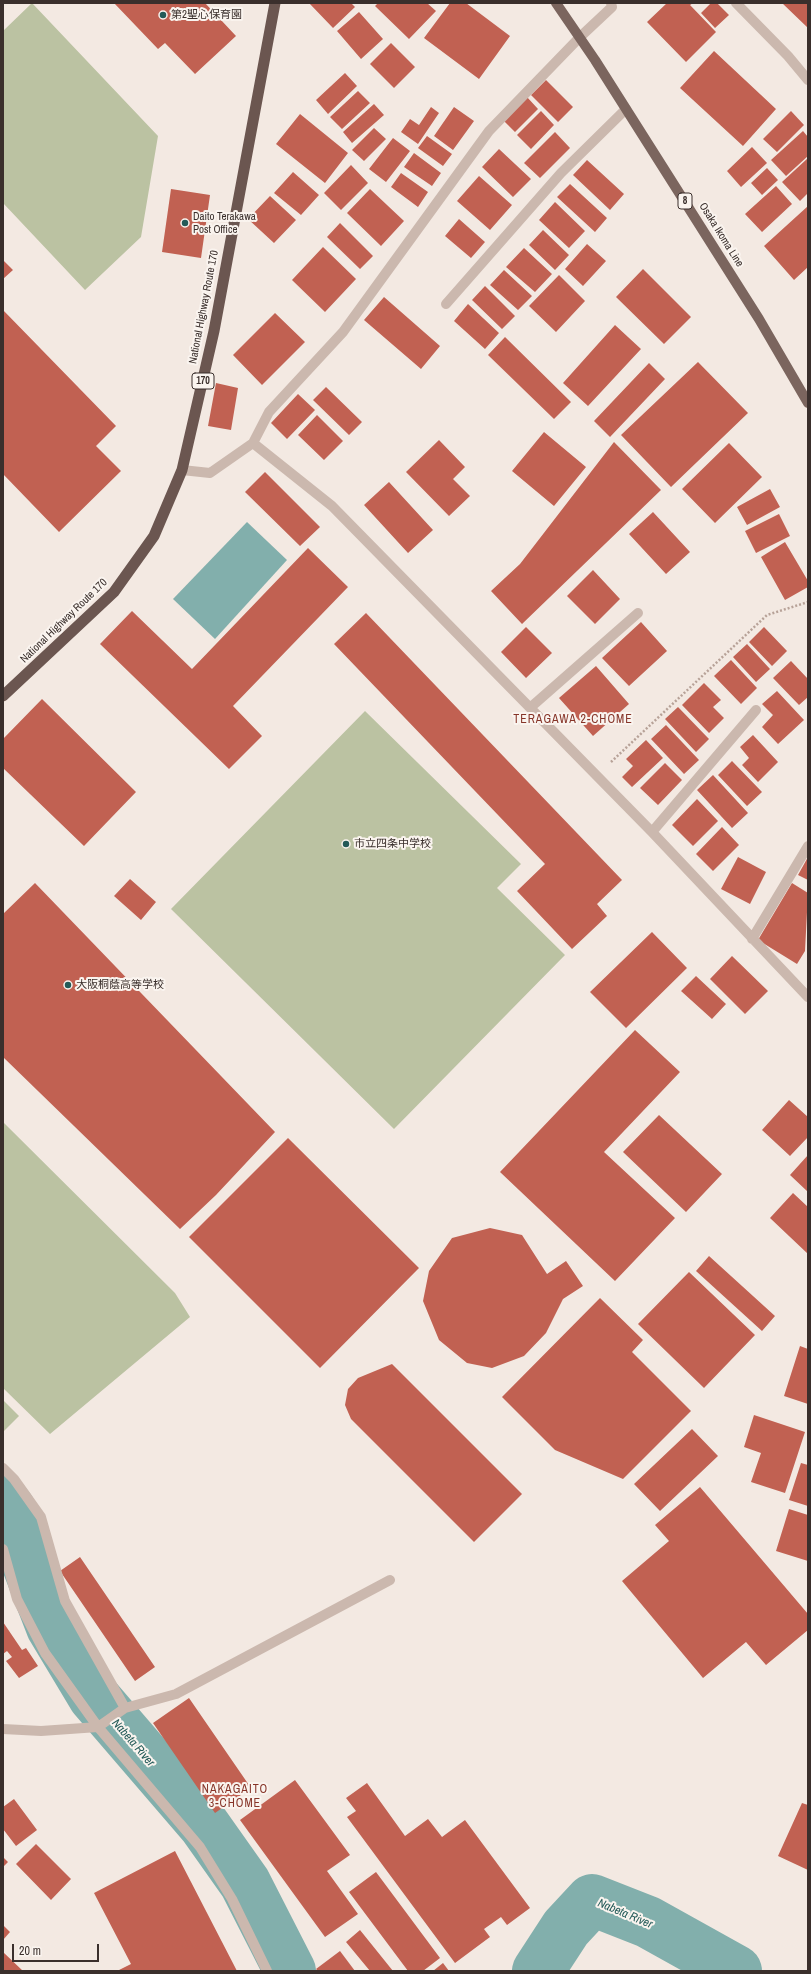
<!DOCTYPE html>
<html>
<head>
<meta charset="utf-8">
<style>
	body { margin:0 }
	#map { position:relative; width:811px; height:1974px; overflow:hidden; background:#f3e9e2; font-family:"Archivo Narrow",sans-serif }
	canvas { display:block }
	.frame { position:absolute; inset:0; border:4px solid #3a2f2c; pointer-events:none }
	.scale { position:absolute; left:12px; top:1944px; width:87px; height:18px; box-sizing:border-box; border:2px solid #3a2f2c; border-top:0; padding-left:5px; font-size:12px; line-height:14px; white-space:nowrap; color:#3a2f2c; -webkit-text-stroke:3px #faf4ef; paint-order:stroke }
</style>
</head>
<body>
<div id="map">
<canvas width="811" height="1974"></canvas>
<div class="frame"></div>
<div class="scale">20 m</div>
</div>
<script>
const context = document.querySelector('canvas').getContext('2d');
context.lineJoin = 'round';
function fill(path, color) {
  context.fillStyle = color;
  context.fill(path, 'evenodd');
}
function trace(path, color, width, dash) {
  context.strokeStyle = color;
  context.lineWidth = width;
  context.lineCap = dash ? 'butt' : 'round';
  context.setLineDash(dash || []);
  context.stroke(path);
}
function drawText(font, color, halo, rows, align = 'center') {
  context.font = font + ' "Archivo Narrow","Noto Sans JP",sans-serif';
  context.lineWidth = 4;
  context.setLineDash([]);
  context.textBaseline = 'middle';
  context.strokeStyle = halo;
  context.fillStyle = color;
  for (const [text, x, y, turn = 0] of rows) {
    context.save();
    context.translate(x, y);
    context.rotate((+turn || 0) * Math.PI / 180);
    context.textAlign = isNaN(turn) ? turn : align;
    if (halo) context.strokeText(text, 0, 0);
    context.fillText(text, 0, 0);
    context.restore();
  }
}
const green = new Path2D(`
	M32 3 158 136 141 237 85 290 3 203V31Z
	M365 711 521 864 497 888 565 955 394 1129 171 909Z
	M3 1122 175 1293 190 1317 50 1434 3 1388Z
	M3 1400 19 1416 3 1432Z`);
const water = new Path2D(`
	M247 522 287 560 215 639 173 599Z`);
const river = new Path2D(`
	M3 1501 10 1510 26 1560 52 1627 94 1697 204 1825 245 1883 290 1971
	M538 1971 566 1928 592 1900 648 1922 736 1971`);
const building = new Path2D(`
	M114 3H205L236 36 195 74 165 43 158 49Z
	M309 3H351L355 7 333 28Z
	M378 3H427L436 11 409 39 375 6Z
	M450 3H466L510 36 479 79 424 38Z
	M667 3H693L690 5 716 32 686 62 647 22Z
	M711 3H717L729 15 715 28 701 13Z
	M782 3H808V28Z
	M359 12 383 39 361 59 337 31Z
	M391 43 415 67 394 88 370 64Z
	M714 51 776 109 743 146 680 88Z
	M345 73 357 86 328 114 316 100Z
	M546 80 573 107 558 122 531 95Z
	M358 91 370 103 342 129 330 117Z
	M527 97 538 109 515 132 504 121Z
	M374 104 384 115 352 143 343 132Z
	M431 107 439 113 418 144 401 132 410 119 419 125Z
	M454 107 474 121 453 150 434 136Z
	M541 111 554 125 531 149 517 135Z
	M791 111 804 125 777 152 763 139Z
	M300 114 348 153 325 183 276 144Z
	M374 128 386 139 364 161 352 150Z
	M803 131 808 137V156L786 176 771 160Z
	M555 132 570 148 540 178 524 163Z
	M427 136 452 154 443 166 418 148Z
	M393 138 410 151 386 182 369 169Z
	M752 147 767 163 741 187 727 171Z
	M499 149 531 179 513 197 482 167Z
	M414 153 441 173 432 186 404 167Z
	M808 158V193L800 201 782 182Z
	M587 160 624 194 610 210 573 175Z
	M351 165 368 183 341 210 324 193Z
	M767 168 778 180 762 195 751 183Z
	M293 172 319 195 301 215 274 193Z
	M401 173 428 192 418 207 391 187Z
	M479 176 512 205 490 230 457 201Z
	M570 184 607 218 595 232 557 197Z
	M776 186 792 204 762 232 745 214Z
	M171 189 210 195 201 258 162 252Z
	M370 189 404 221 381 246 347 213Z
	M270 196 296 220 274 243 248 219Z
	M555 202 585 231 569 248 539 220Z
	M808 206V267L794 280 764 246Z
	M459 219 485 242 471 258 445 236Z
	M340 223 373 256 360 269 327 237Z
	M543 230 569 255 555 270 529 245Z
	M587 244 606 261 583 286 565 269Z
	M323 247 356 279 325 312 292 280Z
	M524 248 552 274 535 292 506 267Z
	M3 260 13 270 3 279Z
	M643 269 691 317 664 344 616 297Z
	M504 270 532 296 518 310 490 285Z
	M559 275 585 301 556 332 529 306Z
	M485 286 515 316 502 329 472 300Z
	M384 297 440 346 421 369 364 320Z
	M468 304 499 333 485 349 454 321Z
	M3 310 116 426 96 446 121 471 59 532 3 474Z
	M275 313 305 342 262 385 233 355Z
	M615 325 641 349 588 406 563 383Z
	M505 337 571 402 554 419 488 355Z
	M698 362 748 413 671 487 621 435Z
	M649 363 665 379 610 437 594 421Z
	M216 383 238 388 231 430 208 426Z
	M326 387 362 422 349 435 313 400Z
	M298 394 315 410 287 439 271 423Z
	M317 415 343 441 324 460 298 435Z
	M544 432 586 467 554 506 512 471Z
	M439 440 465 467 453 479 470 496 449 516 406 472Z
	M614 442 661 490 522 624 491 591 520 564Z
	M729 443 762 477 715 523 682 489Z
	M265 472 320 527 300 546 245 492Z
	M389 482 433 530 408 553 364 505Z
	M770 489 780 507 747 525 737 507Z
	M653 512 690 552 666 574 629 534Z
	M779 514 790 536 756 553 745 531Z
	M785 542 808 581V587L785 600 761 557Z
	M308 548 348 587 233 706 262 736 229 769 100 644 132 611 192 669Z
	M593 570 620 599 595 624 567 596Z
	M366 613 622 880 597 904 607 916 572 949 517 891 545 864 334 644Z
	M641 622 667 651 629 686 602 658Z
	M526 627 552 653 526 678 501 652Z
	M764 627 787 651 772 666 749 642Z
	M747 644 770 669 756 682 733 657Z
	M731 660 757 688 741 704 714 676Z
	M791 661 808 679V697L799 705 773 678Z
	M596 666 629 704 593 736 559 698Z
	M704 683 721 700 713 707 724 718 709 733 682 705Z
	M777 691 804 720 778 744 762 727 773 715 762 704Z
	M42 699 136 792 84 846 3 768V739Z
	M678 707 709 739 696 752 665 719Z
	M666 725 699 760 684 774 651 739Z
	M753 735 778 762 758 782 742 765 749 758 740 747Z
	M646 740 663 758 632 787 622 777 633 766 626 759Z
	M732 761 762 792 747 806 718 775Z
	M665 763 682 780 658 805 640 788Z
	M713 775 748 813 732 828 697 790Z
	M697 799 718 821 693 846 672 825Z
	M722 827 739 845 713 871 696 854Z
	M738 857 766 872 750 904 721 889Z
	M808 857V880L798 875Z
	M130 879 156 902 141 920 114 896Z
	M35 883 275 1132 216 1195 180 1229 3 1057V914Z
	M792 883 808 893 805 951 797 964 758 940Z
	M652 932 687 968 626 1028 590 992Z
	M732 956 768 991 745 1014 710 979Z
	M696 976 726 1004 712 1019 681 991Z
	M635 1030 680 1072 604 1152 675 1218 615 1281 500 1172Z
	M789 1100 808 1117V1137L790 1156 762 1130Z
	M659 1115 722 1174 686 1212 623 1152Z
	M288 1138 419 1268 320 1368 189 1237Z
	M808 1155V1192L790 1175Z
	M793 1193 808 1207V1254L770 1218Z
	M490 1228 522 1235 547 1274 566 1261 583 1286 563 1299 546 1333 524 1356 492 1368 467 1363 439 1340 423 1301 429 1271 452 1238Z
	M709 1256 775 1316 762 1331 696 1271Z
	M689 1272 755 1335 704 1388 638 1324Z
	M600 1298 643 1340 632 1352 691 1411 623 1479 555 1450 502 1397Z
	M800 1346 808 1349V1404L784 1396Z
	M392 1364 522 1494 474 1542 351 1419 345 1405 348 1389 358 1378Z
	M754 1415 805 1432 785 1493 751 1482 761 1453 744 1447Z
	M692 1429 718 1456 660 1511 634 1484Z
	M801 1463 808 1465V1506L789 1500Z
	M700 1487 808 1614V1630L766 1665 746 1642 703 1678 622 1581 669 1541 655 1525Z
	M789 1509 808 1515V1561L776 1551Z
	M80 1557 155 1667 135 1681 60 1571Z
	M3 1622 22 1650 26 1648 38 1666 19 1678 6 1661 12 1657 7 1651 3 1654Z
	M189 1698 251 1788 215 1813 153 1723Z
	M295 1780 350 1855 327 1871 358 1914 325 1937 240 1820Z
	M367 1783 405 1836 428 1819 442 1837 465 1820 530 1908 507 1925 501 1917 484 1929 490 1937 455 1963 347 1817 356 1811 346 1798Z
	M14 1799 37 1830 16 1846 3 1829V1807Z
	M802 1803 808 1805V1870L778 1856Z
	M36 1844 71 1879 51 1900 16 1864Z
	M175 1851 237 1971H117L131 1964 94 1893Z
	M3 1857 8 1862 3 1867Z
	M376 1872 440 1958 423 1971H408L349 1892Z
	M3 1925 10 1932 3 1940Z
	M360 1930 393 1971H370L346 1942Z
	M340 1951 355 1971H318L316 1969Z
	M3 1952 23 1971H3Z
	M443 1963 449 1971H433Z`);
const path = new Path2D(`
	M611 762 767 615 808 602`);
const service = new Path2D(`
	M446 304 561 173 626 109`);
const minor = new Path2D(`
	M736 3 788 56 808 80
	M253 443 332 506 652 832 808 997
	M182 470 210 473 253 443 269 412 343 332 489 131 580 37 612 7 611 3
	M531 707 638 613
	M652 832 756 710
	M752 939 808 846
	M3 1468 14 1479 41 1517 65 1601 125 1708
	M3 1549 17 1599 45 1653 98 1727 200 1847 232 1899 267 1971
	M3 1729 41 1731 98 1727 125 1708 176 1694 390 1580`);
const primary = new Path2D(`
	M556 3 595 60 759 319 808 403`);
const trunk = new Path2D(`
	M3 696 114 592 154 536 182 470 214 331 275 3`);
const markers = [
	[163,15,4,"#235a58"],
	[185,223,4,"#235a58"],
	[346,844,4,"#235a58"],
	[68,985,4,"#235a58"]
];
const shields = [
	[685,201,14],
	[203,381,22]
];
const shieldNames = [
	["8",685,201],
	["170",203,381]
];
const poiNames = [
	["第2聖心保育園",171,15],
	["Daito Terakawa",193,217],
	["Post Office",193,230],
	["市立四条中学校",354,844],
	["大阪桐蔭高等学校",76,985]
];
const streetNames = [
	["Osaka Ikoma Line",721,235,58],
	["National Highway Route 170",204,307,-79],
	["National Highway Route 170",64,621,-44]
];
const neighbourhoodNames = [
	["TERAGAWA 2-CHOME",573,720],
	["NAKAGAITO",235,1790],
	["3-CHOME",235,1804]
];
const waterNames = [
	["Nabeta River",133,1743,49],
	["Nabeta River",625,1914,23]
];
fill(green, '#bbc2a2');
fill(water, '#82afac');
trace(river, '#82afac', 52);
fill(building, '#c16152');
trace(path, '#b7a298', 2.5, [2, 2]);
trace(service, '#cbb8ae', 10);
trace(minor, '#cbb8ae', 10);
trace(primary, '#7b655e', 10);
trace(trunk, '#6b5650', 11);
for (const [x, y, r, color] of markers) {
  const dot = new Path2D();
  dot.arc(x, y, r, 0, 2 * Math.PI);
  context.fillStyle = color;
  context.fill(dot);
  trace(dot, '#faf4ef', 1.5);
}
for (const [x, y, w] of shields) {
  const box = new Path2D();
  box.roundRect(x - w / 2, y - 8, w, 16, 3);
  context.fillStyle = '#faf4ef';
  context.fill(box);
  trace(box, '#3a2f2c', 1);
}
drawText('bold 10px', '#3a2f2c', null, shieldNames);
drawText('11px', '#3a2f2c', '#faf4ef', poiNames, 'left');
drawText('11px', '#3a2f2c', '#faf4ef', streetNames);
context.letterSpacing = '1px';
drawText('12px', '#863428', '#faf4ef', neighbourhoodNames);
context.letterSpacing = '0px';
drawText('italic 12px', '#235a58', '#faf4ef', waterNames);
</script>
</body>
</html>
